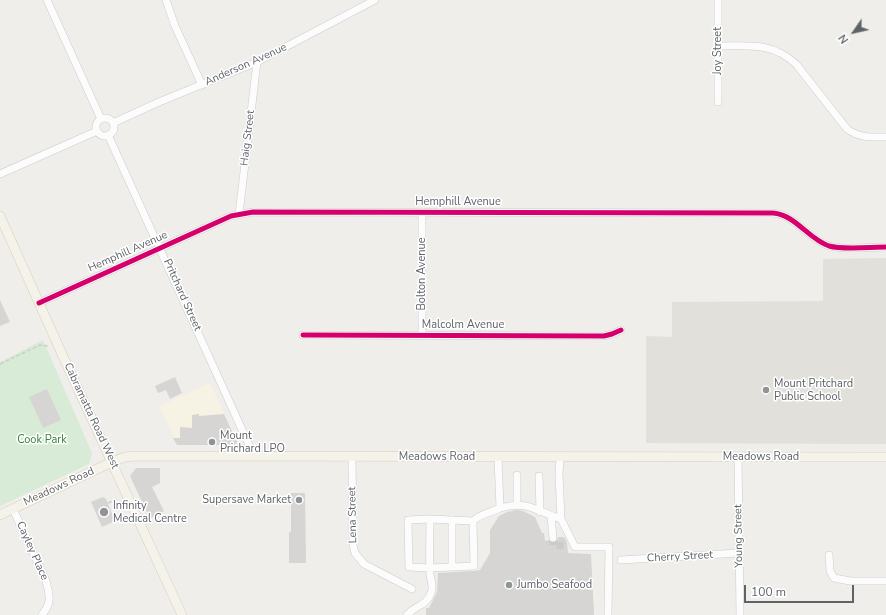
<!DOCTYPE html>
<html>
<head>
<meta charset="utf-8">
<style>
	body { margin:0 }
	#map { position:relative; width:886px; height:615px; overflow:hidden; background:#efeeea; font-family:"Nunito Sans",sans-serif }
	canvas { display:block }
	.north { position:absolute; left:834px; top:12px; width:40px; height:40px; -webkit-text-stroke:3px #fff; paint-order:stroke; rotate:236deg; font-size:11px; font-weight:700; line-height:16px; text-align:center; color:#5f6368 }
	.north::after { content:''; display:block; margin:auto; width:14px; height:18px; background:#5f6368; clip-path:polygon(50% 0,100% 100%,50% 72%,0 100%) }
	.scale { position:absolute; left:744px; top:585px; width:110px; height:18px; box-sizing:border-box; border:2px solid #5f6368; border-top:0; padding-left:5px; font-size:12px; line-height:14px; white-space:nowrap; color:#5f6368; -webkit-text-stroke:3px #fff; paint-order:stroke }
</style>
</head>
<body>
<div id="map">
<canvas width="886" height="615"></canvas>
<div class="north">N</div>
<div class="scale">100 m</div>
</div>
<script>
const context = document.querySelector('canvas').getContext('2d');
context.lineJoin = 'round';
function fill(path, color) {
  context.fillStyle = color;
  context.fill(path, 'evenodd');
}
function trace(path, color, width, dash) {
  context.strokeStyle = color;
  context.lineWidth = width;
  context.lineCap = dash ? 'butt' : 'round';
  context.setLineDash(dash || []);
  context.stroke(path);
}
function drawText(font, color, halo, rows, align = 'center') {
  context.font = font + ' "Nunito Sans",sans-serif';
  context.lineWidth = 3;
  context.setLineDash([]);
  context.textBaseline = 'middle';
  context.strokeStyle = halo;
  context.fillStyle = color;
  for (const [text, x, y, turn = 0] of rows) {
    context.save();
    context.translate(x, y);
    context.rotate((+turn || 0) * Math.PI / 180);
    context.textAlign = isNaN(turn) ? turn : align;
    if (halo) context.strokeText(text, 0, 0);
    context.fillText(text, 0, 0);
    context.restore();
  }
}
const commercial = new Path2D(`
	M210 383 237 443 235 445H177L160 406Z`);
const education = new Path2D(`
	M886 258V444L646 443V336L672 337V302L823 301V259Z`);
const green = new Path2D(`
	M43 340 92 453 89 464 0 506V362Z`);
const building = new Path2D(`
	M0 300 10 322 0 326Z
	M175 377 182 393 170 399 166 390 158 393 155 386Z
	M47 389 61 420 43 428 29 397Z
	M199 414V416L224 414 237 442 235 445H177L173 438H180V427L192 428V415Z
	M136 468H160V483L152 487 164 511 150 519 130 476Z
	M291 493H305L306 563H289V532H291Z
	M103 497 106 499 115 521 102 527 91 502Z
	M517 510 523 511 535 517 542 533H544L545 541 549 540 551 542 554 543 557 540 558 537H563L565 538 567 543 568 553 591 554 594 615H426V608H429L437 592 438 573 474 571 480 570 490 553V530L499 516 507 512Z`);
const minorTunnel = new Path2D(`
	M553 538V545L567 546`);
const path = new Path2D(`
	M0 364 40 345 48 346
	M108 503 117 499`);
const minor = new Path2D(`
	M47 0 101 119
	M166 0 175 26 202 85
	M719 46C749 46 772 42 796 64L847 129C859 138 871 137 886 137
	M718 102V0
	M96 127a9 9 0 1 1 18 0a9 9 0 1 1-18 0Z
	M113 123 159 102 257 62 375 0
	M108 135 254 456
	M0 174 97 131
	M422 212V335
	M239 214 257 62
	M39 303 231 216 253 212 773 213C796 215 808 239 829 246 843 250 871 247 886 247
	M303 335 604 336 612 334 621 330
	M352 457 353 545 355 553 364 564 412 589
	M560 457 559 474 561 519 575 547H609L608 615
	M738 457 740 615
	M517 475V504
	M539 476 540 512
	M500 508C527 500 536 511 561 519
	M13 509 46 581C50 597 52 602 42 615
	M551 516 553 538
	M430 519 408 520 409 567 430 568 474 566 473 521
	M829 555 830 571 834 578 850 581H886
	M621 560 739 553
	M452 567V520
	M407 615C415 605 426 607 431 593 434 587 431 581 430 575 429 556 430 537 430 519L473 521C478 515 492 512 500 508L498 457`);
const major = new Path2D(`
	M0 216 62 354 182 615
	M0 515 112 462 125 457 133 456 886 457`);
const cycleway = new Path2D(`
	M39 303 231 216 253 212 773 213C796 215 808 239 829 246 843 250 871 247 886 247
	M303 335 604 336 612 334 621 330`);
const markers = [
	[766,390,4,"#919496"],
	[212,442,4,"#919496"],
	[299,500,4,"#919496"],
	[104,512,5,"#919496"],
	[509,585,4,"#919496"]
];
const streetNames = [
	["Joy Street",718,51,-90],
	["Anderson Avenue",246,65,-24],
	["Haig Street",248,138,-83],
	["Hemphill Avenue",458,202],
	["Hemphill Avenue",128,252,-24],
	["Bolton Avenue",422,274,-90],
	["Pritchard Street",182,295,66],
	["Malcolm Avenue",463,325],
	["Cabramatta Road West",91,416,65],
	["Meadows Road",437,457],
	["Meadows Road",761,457],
	["Meadows Road",59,487,-25],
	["Lena Street",353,515,-91],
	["Young Street",739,536,-91],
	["Cayley Place",32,551,66],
	["Cherry Street",680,557,-3]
];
const poiNames = [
	["Mount Pritchard",774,384],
	["Public School",774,397],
	["Mount",220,436],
	["Prichard LPO",220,449],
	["Supersave Market",291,500,"right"],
	["Infinity",113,506],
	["Medical Centre",113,519],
	["Jumbo Seafood",517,585]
];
const parkNames = [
	["Cook Park",42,440]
];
fill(commercial, '#f7f3e4');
fill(education, '#e2e0da');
fill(green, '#d8ebd6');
fill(building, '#d6d5d3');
trace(minorTunnel, '#cbcbca', 7, [7, 3.5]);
trace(minor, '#cbcccc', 8);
trace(major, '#d7ceb8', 10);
trace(path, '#cacfcc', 1.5, [4, 2]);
trace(minor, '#fdfcfc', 7);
trace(major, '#f4f2e9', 9);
trace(cycleway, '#d6006c', 5);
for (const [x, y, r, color] of markers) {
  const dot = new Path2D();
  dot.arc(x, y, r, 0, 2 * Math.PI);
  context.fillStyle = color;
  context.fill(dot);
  trace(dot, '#fff', 1.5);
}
drawText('11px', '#5f6368', '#fff', streetNames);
drawText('11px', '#5f6368', '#fff', poiNames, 'left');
drawText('11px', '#348238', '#fff', parkNames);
</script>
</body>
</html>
